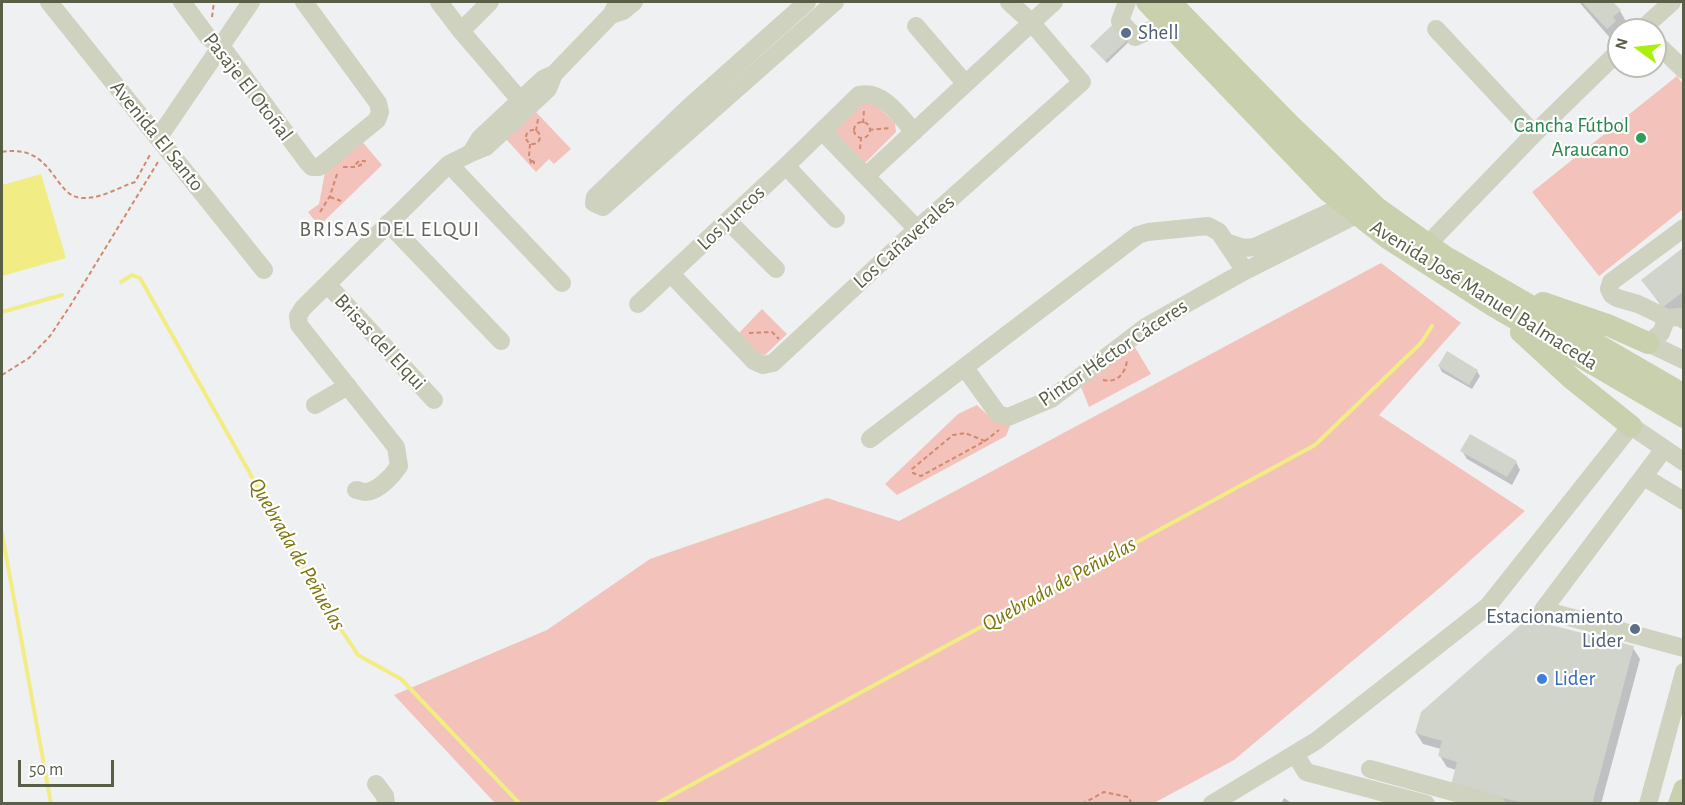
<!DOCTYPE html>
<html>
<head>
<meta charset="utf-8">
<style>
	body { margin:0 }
	#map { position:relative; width:1685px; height:805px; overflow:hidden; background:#eff0f2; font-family:"Alegreya Sans",sans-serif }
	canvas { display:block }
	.frame { position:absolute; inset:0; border:3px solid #595e46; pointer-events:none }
	.north { position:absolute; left:1607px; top:18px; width:60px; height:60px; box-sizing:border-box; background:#fff; border:2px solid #bdbfb5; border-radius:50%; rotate:285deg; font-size:16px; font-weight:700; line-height:24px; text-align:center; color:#595e46 }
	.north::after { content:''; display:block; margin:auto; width:21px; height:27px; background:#abef0c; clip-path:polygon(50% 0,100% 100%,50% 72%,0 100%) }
	.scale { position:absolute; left:18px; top:760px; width:96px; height:27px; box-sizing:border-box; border:3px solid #595e46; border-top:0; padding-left:8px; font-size:18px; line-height:21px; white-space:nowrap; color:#595e46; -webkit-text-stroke:4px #fff; paint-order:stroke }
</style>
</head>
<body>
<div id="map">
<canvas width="1685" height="805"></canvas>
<div class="frame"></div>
<div class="north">N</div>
<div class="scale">50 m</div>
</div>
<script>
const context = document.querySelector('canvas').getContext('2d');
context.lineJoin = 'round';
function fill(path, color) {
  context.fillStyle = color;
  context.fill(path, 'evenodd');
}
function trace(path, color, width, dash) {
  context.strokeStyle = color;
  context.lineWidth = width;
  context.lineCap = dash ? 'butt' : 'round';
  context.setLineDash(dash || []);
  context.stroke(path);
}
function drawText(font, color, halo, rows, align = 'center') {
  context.font = font + ' "Alegreya Sans",sans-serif';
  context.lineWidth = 4.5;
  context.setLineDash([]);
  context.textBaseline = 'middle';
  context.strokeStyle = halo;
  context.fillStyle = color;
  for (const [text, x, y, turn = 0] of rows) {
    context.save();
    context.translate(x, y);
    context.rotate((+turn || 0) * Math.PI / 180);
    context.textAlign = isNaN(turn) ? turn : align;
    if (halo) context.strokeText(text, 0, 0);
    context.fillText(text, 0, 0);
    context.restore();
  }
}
const green = new Path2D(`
	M1677 76 1683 84V209L1599 276 1532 192Z
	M861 99H870L895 123 896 132 863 165 831 128Z
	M535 111 571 149 554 164 549 159 536 172 506 139Z
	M360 139 382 165 319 226 308 212 319 204 326 167Z
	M1381 263 1461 323 1379 415 1525 511 1442 586 1234 760 1154 803H495L394 695 547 630 650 559 827 498 899 521Z
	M762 309 787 334 765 355 757 354 738 334Z
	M1133 344 1151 374 1089 407 1081 387Z
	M977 405 994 421 1010 426 1006 436 897 495 885 484 958 414Z`);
const water = new Path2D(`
	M41 174 66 258 2 276V185Z`);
const shadow = new Path2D(`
	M1579 2H1611L1620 11 1630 28 1619 30V44L1617 46Z
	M1139 32 1107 63 1094 49Z
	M1684 249V307L1670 318 1643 281Z
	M1439 366 1477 371 1480 376 1472 389 1442 372Z
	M1462 451 1516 462 1520 470 1512 485 1467 459Z
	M1633 648 1640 659 1601 804H1488L1456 770 1447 767 1440 756 1441 749 1423 744 1416 733Z
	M1284 798 1293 804H1281Z`);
const stream = new Path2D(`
	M121 282 132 275 140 278 319 596 358 655 401 679 520 804
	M2 312 62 295
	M2 533 51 804
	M656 804 1315 445 1421 343 1432 326`);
const building = new Path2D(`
	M1582 2H1613L1621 10 1613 17 1616 21 1607 29Z
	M1124 14 1139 29 1105 61 1090 46Z
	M1684 247V291L1663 307 1641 280Z
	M1447 351 1478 370 1469 385 1438 366Z
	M1470 434 1517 461 1507 477 1460 451Z
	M1527 619 1634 646 1592 804H1527L1451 785 1457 762 1438 756 1442 741 1415 733 1421 712Z`);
const path = new Path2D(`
	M212 17 214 2
	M854 130a8 8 0 1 1 16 0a8 8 0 1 1-16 0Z
	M863 123 864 110
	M526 137a7 7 0 1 1 14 0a7 7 0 1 1-14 0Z
	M869 130 890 128
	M536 131 538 119
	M530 144 529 156 531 163 534 164V162L532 161 533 164
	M860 149 861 138
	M2 152C54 143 53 197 82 198 101 199 117 188 135 182L151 153
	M343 167H344C352 167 360 168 365 161H359L353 167
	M330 197 341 201
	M320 212 330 196 337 174
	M749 333 772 332 779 339
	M2 375 29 358 50 336 70 306 158 162
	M1103 380C1117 383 1125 374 1127 361
	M985 441 965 433 953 435 912 469 913 473 921 476 985 441 999 430
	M1082 804 1104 792 1128 797 1132 804`);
const minor = new Path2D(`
	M49 2 264 270
	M182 2 208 37 222 47 308 163 312 167H319L377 120 380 112 378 103 304 2
	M439 2 461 31 520 100
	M618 2 611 15 623 11 634 2
	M807 2 688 108 595 197 594 203 603 207 835 2
	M1127 2 1120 21 1135 37 1167 23
	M916 26 965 83
	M1436 29 1534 134
	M1641 30 1672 2
	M461 31 490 2
	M1655 42 1684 70
	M554 74 543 79 480 138 471 153 486 147 548 89 554 74 611 15
	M822 131 917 229
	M159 137 251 2
	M449 164 562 283
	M786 166 836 219
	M866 176 1054 2
	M728 221 776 269
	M388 223 501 341
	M1684 228 1611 282 1609 289 1612 295 1617 298 1638 304 1667 318 1679 317 1684 320
	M1226 242 1244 248 1255 247 1345 205
	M1427 245 1534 134 1619 51
	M671 274 754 361 763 365 773 363 917 229 1082 82 1031 22 1009 2
	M327 284 434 400
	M638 304 786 166 859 95C882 89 900 116 914 132
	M1667 318 1661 333 1648 343 1684 360
	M965 368 998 414 1008 417 1051 399 1147 326 1245 271 1358 214
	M315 405 348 386
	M870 439 1138 235 1148 232 1208 226 1219 232 1245 271
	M1664 449 1543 610 1684 648
	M1644 477 1684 501
	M356 490C359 490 362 492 365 492 378 492 393 475 399 466L396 447 299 325 298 316 303 308 449 164 471 153
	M1295 754 1306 772 1426 804
	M1370 769 1496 804
	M376 784 385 796 386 804
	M1212 804 1316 741 1488 606 1631 426 1684 462
	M1648 804 1684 672`);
const major = new Path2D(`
	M1147 2 1327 190 1389 239 1492 305 1684 417
	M1170 2 1289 124 1377 208 1444 256 1684 395
	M1543 303 1610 326 1648 343
	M1521 332 1572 379 1631 426
	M1679 804 1684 790`);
const markers = [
	[1126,33,6,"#5c6f8a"],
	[1641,138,6,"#2e9e5b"],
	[1635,629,6,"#5c6f8a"],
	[1542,679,6,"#3f7fe0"]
];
const serviceNames = [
	["Shell",1138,33],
	["Estacionamiento",1623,617,"right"],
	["Lider",1623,641,"right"]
];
const streetNames = [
	["Pasaje El Otoñal",248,87,52],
	["Avenida El Santo",157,136,51],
	["Los Juncos",731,218,-43],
	["Los Cañaverales",904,242,-42],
	["Avenida José Manuel Balmaceda",1484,295,32],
	["Brisas del Elqui",380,342,47],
	["Pintor Héctor Cáceres",1113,353,-34]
];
const leisureNames = [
	["Cancha Fútbol",1629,126],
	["Araucano",1629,150]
];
const shopNames = [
	["Lider",1554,679]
];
const neighbourhoodNames = [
	["BRISAS DEL ELQUI",390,229]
];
const waterNames = [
	["Quebrada de Peñuelas",297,554,60],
	["Quebrada de Peñuelas",1059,584,-29]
];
fill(green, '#f2c2bb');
fill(water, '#f2ec85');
fill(shadow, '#0003');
trace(stream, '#f2ec85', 4);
fill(building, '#d1d4cb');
trace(path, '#d38870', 2, [4.5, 3]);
trace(minor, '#ced2bf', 18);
trace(major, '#c8d0ad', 22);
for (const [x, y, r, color] of markers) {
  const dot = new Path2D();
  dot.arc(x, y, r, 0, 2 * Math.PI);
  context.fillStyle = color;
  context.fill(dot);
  trace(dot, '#fff', 2);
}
drawText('21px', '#4e5e75', '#fff', serviceNames, 'left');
drawText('21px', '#595e46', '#fff', streetNames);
drawText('21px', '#27864d', '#fff', leisureNames, 'right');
drawText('21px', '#366cbe', '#fff', shopNames, 'left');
context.letterSpacing = '1.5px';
drawText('22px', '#62655b', '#fff', neighbourhoodNames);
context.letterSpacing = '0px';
drawText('italic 22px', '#7c7507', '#fff', waterNames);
</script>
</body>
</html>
